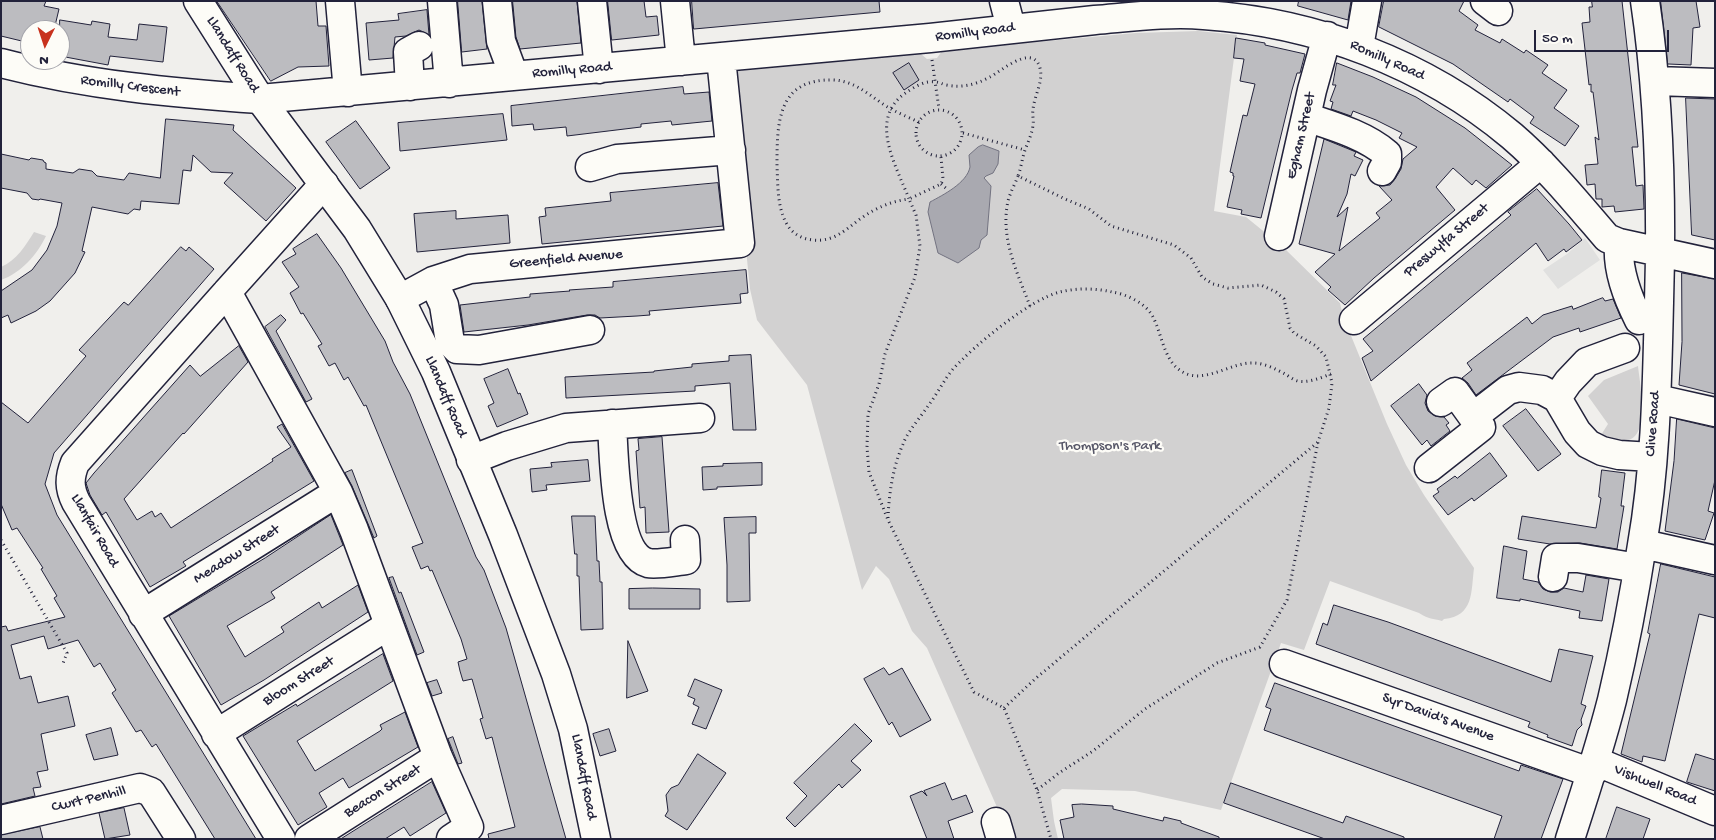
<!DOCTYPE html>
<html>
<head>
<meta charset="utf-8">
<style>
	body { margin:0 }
	#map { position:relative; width:1716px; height:840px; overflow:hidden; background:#f0efec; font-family:"Gochi Hand",sans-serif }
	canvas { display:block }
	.frame { position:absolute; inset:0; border:2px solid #22223b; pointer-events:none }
	.north { position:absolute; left:20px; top:20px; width:50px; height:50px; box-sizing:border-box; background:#fdfcf7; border:1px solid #a5a5ac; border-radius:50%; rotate:184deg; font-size:14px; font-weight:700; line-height:20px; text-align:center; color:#22223b }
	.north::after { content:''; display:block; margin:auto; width:18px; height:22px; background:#c8321e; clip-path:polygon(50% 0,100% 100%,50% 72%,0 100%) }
	.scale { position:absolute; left:1534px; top:30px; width:135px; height:22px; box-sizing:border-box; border:2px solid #22223b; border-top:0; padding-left:6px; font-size:15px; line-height:18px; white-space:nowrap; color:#22223b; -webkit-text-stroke:4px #fdfcf7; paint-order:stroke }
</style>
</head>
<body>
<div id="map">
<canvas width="1716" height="840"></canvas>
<div class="frame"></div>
<div class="north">N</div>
<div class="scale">50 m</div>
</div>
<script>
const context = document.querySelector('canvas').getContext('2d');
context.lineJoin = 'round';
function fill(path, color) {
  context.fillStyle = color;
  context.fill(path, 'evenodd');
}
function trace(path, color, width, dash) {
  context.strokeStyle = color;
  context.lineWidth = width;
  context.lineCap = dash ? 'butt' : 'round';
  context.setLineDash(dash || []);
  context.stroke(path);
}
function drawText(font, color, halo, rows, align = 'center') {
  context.font = font + ' "Gochi Hand",sans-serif';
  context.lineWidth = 4.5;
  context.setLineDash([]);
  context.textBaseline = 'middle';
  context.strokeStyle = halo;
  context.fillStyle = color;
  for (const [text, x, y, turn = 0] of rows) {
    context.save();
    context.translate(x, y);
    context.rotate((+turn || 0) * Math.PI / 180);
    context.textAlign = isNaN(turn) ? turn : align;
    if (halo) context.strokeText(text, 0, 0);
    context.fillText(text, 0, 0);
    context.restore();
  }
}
const built = new Path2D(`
	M1585 238 1600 260 1558 289 1543 270 1567 254Z`);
const green = new Path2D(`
	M1198 31 1237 35 1214 211 1246 217 1284 248 1340 303 1343 316 1387 424 1406 465 1424 495 1474 568C1471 592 1474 616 1444 619L1442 621C1432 618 1430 620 1419 613L1330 581 1304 650 1281 643 1221 810 1135 791 1062 789 1051 798 1054 821 1058 839H1011L927 648 912 631 889 579 876 566 862 590 807 385 757 320 750 289 728 71 921 54 927 59 937 58 942 51 948 50 1136 33Z
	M34 232 46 236C37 255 21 273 1 280V267C16 261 26 245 34 232Z
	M1638 366C1640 385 1652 441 1623 441 1615 441 1609 439 1601 435L1608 424 1588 396 1604 380Z`);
const water = new Path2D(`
	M983 145 999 151 998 164 993 173 986 176 984 178 991 186 987 235 981 240 979 248 958 263 938 253 928 212 930 202C943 195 967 183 970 167 970 163 969 159 969 155L978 147Z`);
const building = new Path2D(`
	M1 1H46L44 6 59 9 54 30H30V43L1 36Z
	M217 1H316L318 26H326L329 66 298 67 271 81Z
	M458 1H482L487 49 462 52Z
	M513 1H577L581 43 520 49 516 37Z
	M608 1H644L646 17 657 16 659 35 612 40Z
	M692 1H879L880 12 694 29Z
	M1299 1H1351L1348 20 1298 6Z
	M1384 1H1464L1459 11 1478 25 1475 30 1500 43 1502 39 1524 53 1526 50 1548 65 1542 73 1567 90 1554 108 1579 126 1565 146 1530 123 1534 117 1510 99 1508 102 1453 64 1379 27Z
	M1592 1H1622L1638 147H1632L1636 186 1643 185 1644 209 1615 212 1614 206 1602 207V199H1596L1595 184 1587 185 1585 165 1598 164 1595 137 1599 140 1593 92H1591V84L1589 85 1582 23 1590 22 1589 7H1592Z
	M1661 1H1696L1700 27 1693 28 1691 65 1668 64Z
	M427 10 429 35 419 30 406 36 395 37 393 58 369 60 366 23 399 20 398 14Z
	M60 20 91 25 92 21 110 24 108 37 137 40 139 24 167 27 163 62 110 56 108 65 60 56Z
	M1236 38 1265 43V45L1305 54 1300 73H1297L1292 90 1261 218 1241 214 1242 210 1227 207 1234 176H1233V173L1230 172 1243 115 1247 116 1255 84 1240 81 1244 59 1234 58Z
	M909 63 919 80 904 90 893 73Z
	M1337 63 1373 77 1416 97 1465 128 1512 165 1486 188 1476 180 1472 185 1453 168 1436 187 1455 210 1374 278 1345 305 1328 290 1331 287 1315 272 1335 254 1299 244 1324 139 1356 152 1354 156 1363 160 1355 176 1351 174 1347 194 1337 217 1348 207 1339 251 1380 218 1376 213 1392 200 1379 186 1390 185 1395 179 1401 169 1403 159 1417 147 1399 138 1402 133 1376 120 1353 111 1351 116 1331 109 1333 102 1330 101 1336 85H1333Z
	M683 87 684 94 709 92 712 121 672 125 671 121 641 124V127L567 136 566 127 534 130 533 124 512 126 511 106Z
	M1686 98 1715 99V240L1692 235Z
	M503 114 507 140 400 151 398 123Z
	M166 119 234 125 233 130 296 188 266 221 224 183 233 173 211 172 193 155 191 171 183 170 179 204 141 201 140 210 134 209 128 214 92 207 82 251 85 252 75 273 50 301 36 311 11 323 8 315 1 318V291L32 270 47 250 57 226 62 203 40 199 39 200 32 199 27 193 1 188V154L29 160 31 158 43 160 44 162 46 163V169L73 173 79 169 92 171 97 176 124 180 129 173 160 178Z
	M356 121 390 168 360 189 326 142Z
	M718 183 723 226 542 244 539 217 546 216 545 208 611 201 610 193Z
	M1537 189 1569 224 1582 240 1566 252 1564 249 1548 261 1536 243 1371 381 1362 358 1373 351 1363 339 1511 215 1508 212Z
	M456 211V219L508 215 510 243 417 252 414 214Z
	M317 234 341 268 385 341 393 362 410 394 476 557 484 570 506 628 566 839H489L488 834 515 827 492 737 486 739 480 719 483 718 472 679 463 681 460 671 458 662 467 659 461 639 432 570 430 571 428 566 421 569 412 547 423 543 366 405 364 406 348 377 344 380 335 363 329 366 318 346 322 344 303 313 301 314 290 293 299 287 282 262 296 254 293 249Z
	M181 247 186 251 189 247 214 269 54 453 45 484 57 515 256 839H215L156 744 152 747 141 730 136 732 112 693 116 690 100 663 94 667 78 640 48 649 44 636 11 645 20 679 31 676 38 703 68 696 75 726 41 734 48 770 37 772 41 787 33 788 35 796 1 804V627L6 626 8 631 65 617 54 598 57 596 41 569 43 568 17 528 12 530 1 504V402L28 423 86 356 79 350 124 302 128 305Z
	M746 270 748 293 740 294 741 303 649 311 650 315 637 316 600 318 595 315H587L528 325 464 332 460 305 530 297V294L570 291 569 290 613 287V282Z
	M1682 273 1715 279V394L1679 385 1682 342Z
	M1603 298 1605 301 1613 299 1621 318 1580 332 1579 328 1553 337 1476 395 1468 383 1462 378 1472 370 1467 363 1527 317 1532 324 1543 315 1572 306 1573 309Z
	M281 315 286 320 276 331 312 399 306 402 265 327Z
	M239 346 248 362 184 434 183 433 124 499 137 520 152 511 155 517 161 513 171 528 273 461 272 459 291 447 277 427 282 424 314 481 183 562 186 566 150 587 106 512 102 515 90 495 86 483 94 473 190 365 200 376Z
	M751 355 756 430H733L730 383 695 386V391L566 398 565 377 654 372V371L692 367V364L729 361V356Z
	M508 369 518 394 520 393 528 414 497 427 488 406 494 403 484 379Z
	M1419 384 1427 395 1425 403 1428 411 1435 416 1444 417 1449 423 1446 425 1450 431 1431 446 1427 440 1422 445 1391 406Z
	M1526 409 1561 454 1538 471 1503 426Z
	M1677 419 1715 428V480L1708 511 1714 513 1705 540 1665 531 1674 461Z
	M662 437 669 532 646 533 645 507 640 508 636 451 639 450 638 439Z
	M1490 453 1507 476 1474 501 1472 498 1448 515 1433 496 1439 492 1437 489 1455 476 1457 478Z
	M588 460 590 481 546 485 547 490 532 492 530 469 552 467 551 463Z
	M762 463V485L717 487V489L703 490 702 467 723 466V464Z
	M352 470 377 536 374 538 352 486 345 473Z
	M1602 470 1625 473 1621 506H1624L1617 549 1580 543 1550 544 1518 539 1522 516 1596 528 1601 498 1599 497Z
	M331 515 343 545 271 592 275 598 227 626 245 657 284 632 281 627 319 602 322 608 358 585 368 612 264 680 221 705 169 616 265 558Z
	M572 516H595L597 561H599L600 582H602L603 629 581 630 579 576H577V554H575Z
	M756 517V533H749L750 601 727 602V565L724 518Z
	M1504 546 1527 551 1523 579 1538 582 1543 589 1550 592H1558L1564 588 1583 592 1586 575 1609 579 1602 621 1579 618 1580 611 1520 599V601L1497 598Z
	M1661 564 1715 577V618L1699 614 1665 761 1643 756 1642 762 1621 754 1650 634 1648 633Z
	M393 577 399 593 401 592 424 652 417 655 389 578Z
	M653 588 700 589V609H629V589Z
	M1334 605 1388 622 1551 682 1559 649 1593 656 1581 704 1586 706 1581 720 1582 725 1577 730 1572 746 1547 737 1548 735 1528 727 1530 722 1316 644 1323 623 1327 625Z
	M628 641 648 691 627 698Z
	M383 654 393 681 297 741 315 771 380 731 382 729 380 725 405 712 418 747 349 788 343 778 319 793 327 807 298 825 243 736 296 704 297 706Z
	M884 668 889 675 902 668 931 720 900 737 892 722 889 725 864 679Z
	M695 679 722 690 706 729 692 724 699 707 693 704 695 699 688 696Z
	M437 680 442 693 432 696 427 683Z
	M1275 683 1519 771 1521 765 1563 779 1541 839H1494L1502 816 1264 730 1271 709 1266 707Z
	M855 724 872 741 851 761 861 770 842 788 839 784 795 827 786 818 807 796 794 783Z
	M111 728 118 755 94 760 86 735Z
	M609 729 616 751 600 756 593 734Z
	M453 737 462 763 458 764 448 739Z
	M698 754 726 773 687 830 665 816 668 811 666 795 671 788 678 785Z
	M1696 754 1715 760V791L1687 782Z
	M432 782 446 813 410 836 404 827 385 839H341Z
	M945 783 952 800 966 795 973 812 948 821 954 839H927L910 796 922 791 927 796 924 791Z
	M1231 783 1343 823 1346 816 1404 837V839H1325L1224 803Z
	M1082 804 1113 806V809L1163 821 1164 817 1181 821V823L1219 837V839H1064L1060 820 1074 817 1072 805Z
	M1617 807 1650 819 1643 839H1606Z
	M124 808 130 835 105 839 99 813Z
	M40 827 43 839H1V835Z`);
const path = new Path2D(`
	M932 60 939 109
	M916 133a23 23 0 1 1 46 0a23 23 0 1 1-46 0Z
	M919 122C910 118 900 114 891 109 873 99 857 81 834 80 777 78 777 123 777 166 778 186 777 209 788 226 794 235 803 239 813 240 834 242 845 230 860 219 875 208 892 201 909 199 896 165 867 118 907 92 914 87 926 80 935 82 939 82 942 84 946 85 962 88 975 85 990 77 1000 72 1030 45 1039 65 1045 80 1034 95 1033 110 1032 115 1034 120 1033 125 1032 134 1028 142 1025 150 1022 159 1021 168 1018 176L1065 199 1089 209 1111 226 1174 245 1191 258 1202 277 1213 284 1228 288 1261 285 1276 292 1284 299 1290 328 1294 333 1316 346 1326 357 1332 383 1329 408 1318 442 1287 600 1260 647 1217 663 1145 709 1093 751 1059 773 1037 790
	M963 133 1025 150
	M941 157 943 179 941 184 909 199 916 215 920 246 915 277 885 354 879 384 868 414 867 447 869 472 888 520 974 692 1004 708 1037 790 1051 839
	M1018 176C1015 184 1010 193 1008 201 1000 238 1017 272 1030 306
	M941 184 948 190
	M888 518C889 493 893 467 903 444 908 431 920 418 928 406 937 394 944 380 953 369 974 346 1030 299 1060 292 1076 288 1096 288 1112 292 1126 294 1146 303 1153 317 1163 336 1164 368 1190 375 1210 380 1234 362 1253 363 1264 363 1276 369 1285 374 1289 376 1293 380 1298 381 1309 383 1320 378 1331 374
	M1 540 67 653 62 666
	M1004 708 1035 679 1318 442`);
const minor = new Path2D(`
	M340 1 348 92
	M442 1 449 83
	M497 1 501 41 514 76
	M592 1 599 69
	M675 1 681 61
	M1004 1 1011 28
	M1485 1 1498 11
	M1359 47 1367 1
	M1 63C86 85 173 93 260 99L930 38C985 32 1040 26 1095 20 1131 17 1168 12 1204 15 1315 22 1426 64 1512 136 1547 166 1577 203 1607 238L1619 243 1715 264
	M1656 81 1715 83
	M410 86 408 52 419 46
	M1306 117C1333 126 1365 135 1387 154V162L1382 171
	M590 167 617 159 731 150
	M1279 236 1312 90 1327 36
	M1619 243C1617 270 1627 296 1639 320
	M433 281 444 305 450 342 457 349 479 350 590 330
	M227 292 338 492 354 530 438 757 469 827 451 839
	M400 299 433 281 470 269 740 243 721 58
	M1354 320 1541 163
	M1557 398 1568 382 1587 362 1625 348
	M1657 399 1715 412
	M1441 402 1455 392 1473 417
	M612 424C614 454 614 554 648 563 657 565 676 561 686 560L685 540
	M471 460 507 446 566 428 700 418
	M1429 468 1481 427 1473 417 1508 390 1519 387 1542 390 1557 398 1577 432 1588 444 1602 451 1619 455 1652 457
	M1643 544 1715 560
	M1553 577 1556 558H1578L1638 568
	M143 614 338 492
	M1284 664 1592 773
	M216 734 389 625
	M1595 761 1715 811
	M1 820 140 788 151 792 181 839
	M996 822 1001 839
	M281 839 76 502C69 488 69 478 75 463L227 292 324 184
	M309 839 438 757
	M1570 839C1585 793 1600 747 1612 700 1624 649 1634 597 1642 545 1656 465 1657 384 1659 303 1662 202 1660 102 1645 1`);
const major = new Path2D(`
	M198 1 260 99 357 229 400 299 436 372 503 535 556 674 573 729 596 839`);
const streetNames = [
	["Romilly Road",975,33,-7],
	["Llandaff Road",232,55,58],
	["Romilly Road",1387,61,24],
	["Romilly Road",572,71,-5],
	["Romilly Crescent",130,87,7],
	["Egham Street",1302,136,-77],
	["Preswylfa Street",1447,241,-40],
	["Greenfield Avenue",566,260,-5],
	["Llandaff Road",445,397,67],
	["Clive Road",1654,424,-86],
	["Llanfair Road",94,531,60],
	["Meadow Street",237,555,-32],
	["Bloom Street",299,682,-32],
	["Syr David's Avenue",1438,718,20],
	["Llandaff Road",583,777,79],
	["Vishwell Road",1655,786,22],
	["Beacon Street",383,792,-32],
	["Cwrt Penhill",89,800,-13]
];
const parkNames = [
	["Thompson's Park",1110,447]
];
fill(built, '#e0e0df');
fill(green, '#d2d1d1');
fill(water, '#a9a9b0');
trace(water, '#737381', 1);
fill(building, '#bcbcc0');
trace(building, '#22223b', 1);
trace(minor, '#22223b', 31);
trace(major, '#22223b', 31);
trace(path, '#22223b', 3, [1, 4]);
trace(minor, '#fdfcf7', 28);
trace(major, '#fdfcf7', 28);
drawText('15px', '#22223b', '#fdfcf7', streetNames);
drawText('15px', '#575768', '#fdfcf7', parkNames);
</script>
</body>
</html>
